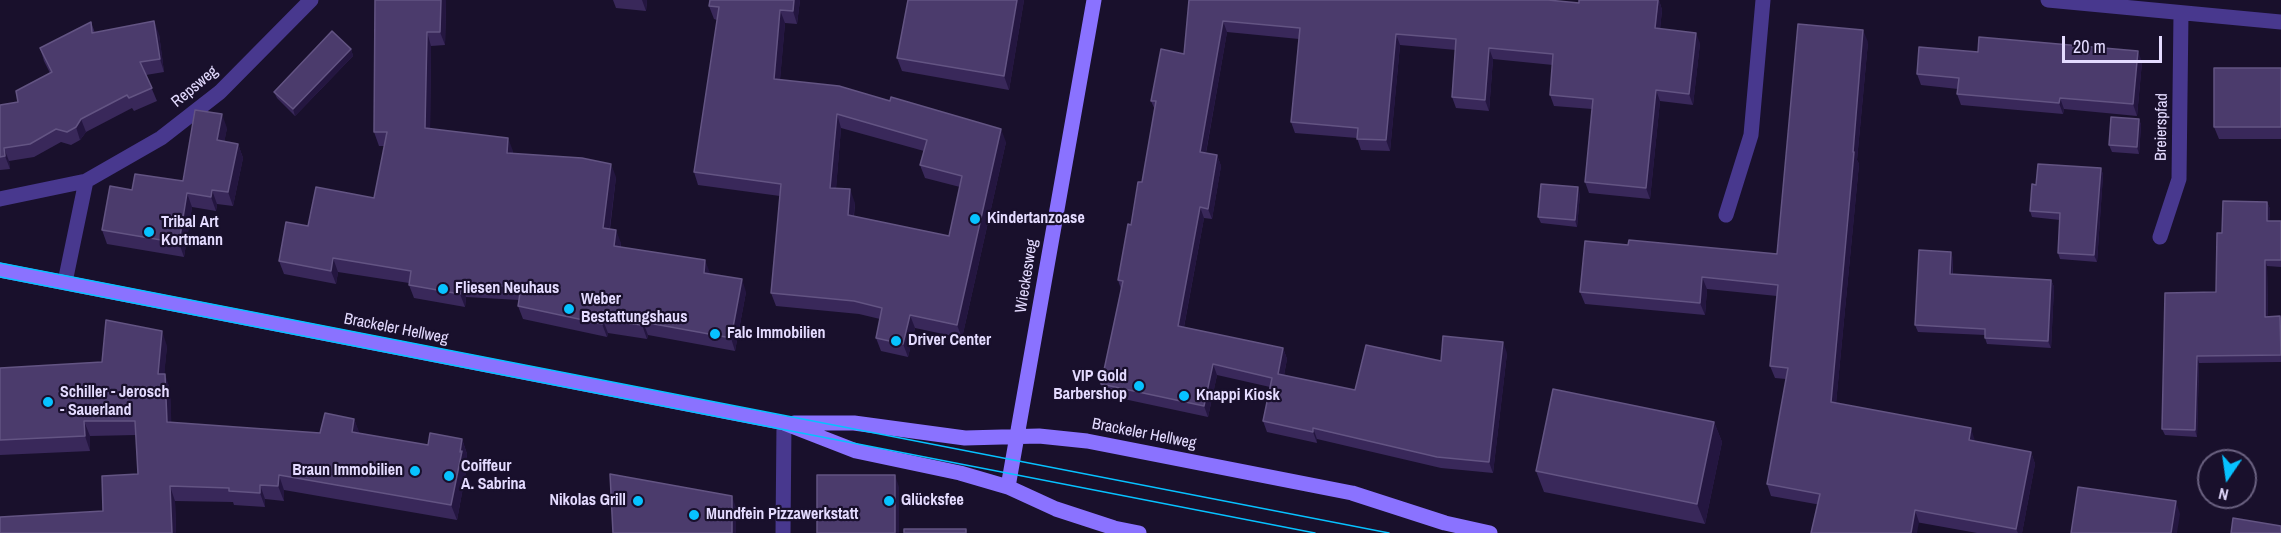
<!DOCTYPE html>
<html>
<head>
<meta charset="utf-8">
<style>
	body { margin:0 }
	#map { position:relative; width:2281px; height:533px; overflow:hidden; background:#19102c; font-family:"Archivo Narrow",sans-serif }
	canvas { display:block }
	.north { position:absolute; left:2197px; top:449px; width:60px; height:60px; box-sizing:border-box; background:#19102c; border:2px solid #6a6180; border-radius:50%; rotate:193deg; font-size:16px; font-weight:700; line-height:24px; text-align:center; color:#e4dbff }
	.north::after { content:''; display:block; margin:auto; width:21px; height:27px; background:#07c2ff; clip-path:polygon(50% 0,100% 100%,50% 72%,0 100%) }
	.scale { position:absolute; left:2062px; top:36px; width:100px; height:27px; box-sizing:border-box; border:3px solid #e4dbff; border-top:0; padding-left:8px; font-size:18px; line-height:21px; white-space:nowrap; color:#e4dbff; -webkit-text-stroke:4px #19102c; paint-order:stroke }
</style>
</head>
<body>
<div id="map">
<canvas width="2281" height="533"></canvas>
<div class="north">N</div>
<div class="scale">20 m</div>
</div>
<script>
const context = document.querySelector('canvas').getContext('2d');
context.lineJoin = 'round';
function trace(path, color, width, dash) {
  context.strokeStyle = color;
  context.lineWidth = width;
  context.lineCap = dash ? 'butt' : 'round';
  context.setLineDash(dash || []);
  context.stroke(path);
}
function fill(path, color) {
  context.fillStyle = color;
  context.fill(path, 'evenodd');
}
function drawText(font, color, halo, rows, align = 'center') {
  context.font = font + ' "Archivo Narrow",sans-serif';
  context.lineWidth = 4.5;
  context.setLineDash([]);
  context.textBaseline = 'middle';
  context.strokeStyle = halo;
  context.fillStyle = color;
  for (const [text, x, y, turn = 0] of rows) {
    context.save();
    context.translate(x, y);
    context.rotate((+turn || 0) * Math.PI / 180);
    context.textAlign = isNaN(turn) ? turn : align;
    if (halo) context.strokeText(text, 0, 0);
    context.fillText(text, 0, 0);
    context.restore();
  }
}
const street = new Path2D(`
	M2048 0 2281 22
	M0 199 86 181 161 138 220 92 311 0
	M1726 215 1751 135 1763 0
	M2160 237 2179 179 2181 13
	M65 282 86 181
	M783 533 784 423`);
const secondary = new Path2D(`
	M0 270 784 423 856 451 960 473 1008 487 1056 509 1114 528 1139 533
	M794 423H854L965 438 1039 436 1087 441 1352 493 1445 523 1490 533
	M1008 487 1094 0`);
const tram = new Path2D(`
	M0 263 1389 533
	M0 277 1315 533`);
const wall = new Path2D(`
	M375 0H446L445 45 431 46 430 129 513 151V153L616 177 610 229 621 243V247L710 274 746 292 735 351 648 335 647 339 608 333 607 337 523 319 518 306 519 300 466 297 465 307 414 298 409 285V283L338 272 336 284 284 274 279 261 308 226 374 198 385 146H379L374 132Z
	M613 0H647L646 11 616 8Z
	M710 0H800L797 24 785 23 780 79 1006 142 962 338 915 328 908 357 881 351 876 338 880 319 859 314 776 306 771 293 780 196 698 185 694 172 717 20 714 19 709 6ZM841 128 924 151 920 165 925 178 960 187 949 236 854 216 855 203 836 188Z
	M908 0H1024L1009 90 902 71 897 58Z
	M1189 0 1579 3 1659 0 1662 10 1660 29 1700 43 1693 105 1660 101 1650 199 1589 193 1585 182 1592 109 1554 106 1550 95 1553 65 1493 59 1489 111 1456 108 1452 97 1456 50 1400 45 1390 151 1361 150 1357 138 1295 133 1291 122 1299 39 1227 32 1206 153 1217 155 1221 166 1212 219 1204 218 1184 327 1283 348 1287 359 1284 375 1355 390 1441 361 1507 353 1493 473 1441 468 1317 439V443L1267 432 1263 421 1270 387 1217 375 1208 417 1105 395 1101 384 1121 289 1118 280 1142 182 1155 110 1151 101 1184 54Z
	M91 22 95 33 159 34 164 72 146 75 157 101 134 111 132 108 86 132 80 140 71 145 61 142 34 157 9 161 10 169 0 170V105L18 102 50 73 44 61 40 48Z
	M1868 42 1857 160 1859 164 1836 403 1975 441 2031 452 2035 464 2022 533H1977L1771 496 1767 484 1786 379 1775 378 1770 366 1777 296 1707 289 1705 315 1585 304 1580 292 1628 245 1777 254Z
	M351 49 353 56 295 116 277 98 274 92Z
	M1978 52 2142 62 2137 116 2064 109 2063 114 1961 105 1957 94 1958 89 1921 85 1917 74Z
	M2281 68V139H2219L2214 127Z
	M2139 119 2141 125 2139 154 2112 152 2109 145Z
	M227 128 224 142 238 144 243 158 233 206 217 204 216 211 192 207 184 257 107 244 102 230 132 190 183 181Z
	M2101 168 2103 175 2097 262 2060 259 2058 253 2060 220 2032 217 2030 211 2036 185Z
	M1580 194 1577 227 1541 223 1538 217Z
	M2267 202 2270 209 2269 221H2281V267L2267 266 2268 317 2280 316 2281 318V362L2199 363 2197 437 2165 435 2162 429 2216 292 2222 233Z
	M1953 258V274L2051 280 2054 287 2051 348 1987 344 1985 338V335L1918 332 1915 325Z
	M167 346 164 374 170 389 171 423 320 433 354 419 359 433 428 445 462 439 467 454 466 462 467 466 457 520 284 490V501L265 499V507L234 505 233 502 175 501 176 533H0L103 511 138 474 136 435 90 436V451L0 455V368L102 362Z
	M1714 422 1722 442 1705 524 1544 492 1536 471Z`);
const shadedWall = new Path2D(`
	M441 0H446L445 45 440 32Z
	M642 0H647L646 11Z
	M794 0H800L797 24 793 11Z
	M1017 0H1024L1009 90 1004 76Z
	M1659 0 1662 10 1659 39 1655 28Z
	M780 10 785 23 779 92 774 79Z
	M154 21 159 34 164 72 160 59Z
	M1223 21 1227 32 1204 163 1200 152Z
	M1863 30 1868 42 1857 160 1859 164 1835 414 1831 402Z
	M427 32 431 46 430 141 425 128Z
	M1696 33 1700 43 1693 105 1689 94Z
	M1396 34 1400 45 1390 151 1386 140Z
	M1489 48 1493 59 1489 111 1485 100Z
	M351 49 353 56 295 116 293 109Z
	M2138 51 2142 62 2137 116 2133 104Z
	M1656 90 1660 101 1650 199 1646 188Z
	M2060 98 2064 109 2063 114 2059 103Z
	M222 114 227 128 222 154 217 140Z
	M837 114 841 128 835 201 830 188Z
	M81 119 86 132 80 140 76 127Z
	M2139 119 2141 125 2139 154 2137 147Z
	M1001 129 1006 142 962 338 957 325Z
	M508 138 513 151 512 166 507 153Z
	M238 144 243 158 233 206 228 192Z
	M4 148 9 161 10 169 5 156Z
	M1217 155 1221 166 1212 219 1208 209Z
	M611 164 616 177 608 241 603 228Z
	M2101 168 2103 175 2097 262 2094 255Z
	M1578 187 1580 194 1577 227 1575 220Z
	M850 189 855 203 852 228 848 215Z
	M212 190 217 204 216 211 211 197Z
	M187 193 192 207 184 257 179 243Z
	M2267 202 2270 209 2269 228 2267 221Z
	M1200 207 1204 218 1182 337 1178 326Z
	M616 230 621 243 619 260 614 246Z
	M1951 252 1953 258 1952 281 1950 274Z
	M333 258 338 272 336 284 331 271Z
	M705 260 710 273H704Z
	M2265 260 2267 266 2268 323 2265 317Z
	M1702 277 1707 289 1705 315 1700 303Z
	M742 279 746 292 735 351 731 338Z
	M2051 280 2054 287 2051 348 2048 341Z
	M462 284 466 297 465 307 460 294Z
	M910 315 915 328 908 357 903 344Z
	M603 320 608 333 607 337 602 324Z
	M643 322 648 335 647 339 642 325Z
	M162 331 167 346 163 388 158 374Z
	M1503 342 1507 353 1493 473 1489 462Z
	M1283 348 1287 359 1282 385 1278 374Z
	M2197 356 2199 363 2197 437 2195 430Z
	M1213 364 1217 375 1208 417 1204 406Z
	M165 374 170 389 172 437 167 422Z
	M354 419 360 434 352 432Z
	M84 421 90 436V451L85 436Z
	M1714 422 1722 442 1705 524 1697 504Z
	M1313 428 1317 439V443L1313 432Z
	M1971 428 1975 441 1973 452 1969 440Z
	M462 439 467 454 466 462 467 466 457 520 451 505Z
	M2031 452 2035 464 2022 533H2018L2016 529Z
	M279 475 284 490V501L278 486Z
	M895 475 899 487V533H895Z
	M260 485 265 499V507L260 493Z
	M170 486 175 501 176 533H172Z
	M732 496 736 508V533H732Z
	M2176 501 2180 514 2177 533H2171Z
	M1915 510 1919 522 1917 533H1911Z`);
const building = new Path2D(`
	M375 0H441L440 32H427L425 128 508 138 507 153 582 158 611 164 603 228 616 230 614 246 705 260 704 273 742 279 731 338 643 322 642 325 603 320 602 324 518 306 521 287 462 284 460 294 409 285 411 271 333 258 331 271 279 261 286 222 308 226 316 187 374 198 387 132H374Z
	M710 0H794L793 11 780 10 774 79 839 86 890 101 891 97 1001 129 957 325 910 315 903 344 876 338 882 308 854 301 771 293 781 184 694 172 719 7 709 6ZM837 114 927 140 920 165 962 176 949 236 848 215 850 189 830 188Z
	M908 0H1017L1004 76 897 58Z
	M1189 0H1548L1579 3V0H1658L1655 28 1696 33 1689 94 1656 90 1646 188 1585 182 1593 99 1550 95 1553 54 1489 48 1485 100 1452 97 1456 39 1396 34 1386 140 1357 139 1358 128 1291 122 1300 28 1223 21 1200 152 1217 155 1208 209 1200 207 1178 326 1283 348 1278 374 1355 390 1366 345 1441 361 1443 336 1503 342 1489 462 1437 457 1313 428V432L1263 421 1272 378 1213 364 1204 406 1101 384 1123 281 1118 280 1128 224 1131 225 1138 182H1142L1156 101H1151L1161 49 1184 54Z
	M154 21 160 59 140 62 152 88 129 98 127 95 81 119 76 127 67 132 56 129 30 144 4 148 5 156 0 157V105L18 102 16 91 52 72 40 48 91 22 92 33Z
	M1798 24 1863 30 1853 152H1854L1831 402 1971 428 1969 440 2031 452 2016 529 1915 510 1911 533H1811L1820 494 1767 484 1788 368 1770 366 1778 285 1702 277 1700 303 1580 292 1585 241 1628 245 1629 240 1777 254Z
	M332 31 351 49 293 109 274 92Z
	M1979 37 2138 51 2133 104 2060 98 2059 103 1957 94 1959 78 1917 74 1919 47 1978 52Z
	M2214 68H2281V127H2214Z
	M195 110 222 114 217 140 238 144 228 192 212 190 211 197 187 193 179 243 102 230 110 186 132 190 135 174 183 181Z
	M2111 117 2139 119 2137 147 2109 145Z
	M2038 164 2101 168 2094 255 2058 253 2060 213 2030 211 2032 184 2036 185Z
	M1541 184 1578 187 1575 220 1538 217Z
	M2223 201 2267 202V221H2281V260H2265V317L2280 316 2281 355 2197 356 2195 430 2162 429 2165 293 2216 292 2217 233H2222Z
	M1919 250 1951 252 1950 274 2051 280 2048 341 1985 338V329L1915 325Z
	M106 320 162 331 158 374H165L167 422 320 433 325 413 354 419 352 432 428 445 430 433 462 439 460 452 462 451 451 505 279 475 278 486 260 485V493L229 491V488L170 486 172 533H0V517L103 511 102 476 138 474 135 421H84L85 436 0 440V368L102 362Z
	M1553 389 1714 422 1697 504 1536 471Z
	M610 474 732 496V533H613Z
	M817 475H895V533H817Z
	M2078 487 2176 501 2171 533H2071Z
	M2233 518 2281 526V533H2231Z
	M904 529H966V533H904Z`);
const markers = [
	[975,219,6,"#07c2ff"],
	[149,232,6,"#07c2ff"],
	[443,289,6,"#07c2ff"],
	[569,309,6,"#07c2ff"],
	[715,334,6,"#07c2ff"],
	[896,341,6,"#07c2ff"],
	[1139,386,6,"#07c2ff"],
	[1184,396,6,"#07c2ff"],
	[48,402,6,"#07c2ff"],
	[415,471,6,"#07c2ff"],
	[449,476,6,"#07c2ff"],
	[638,501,6,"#07c2ff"],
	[889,501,6,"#07c2ff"],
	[694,515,6,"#07c2ff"]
];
const streetNames = [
	["Repsweg",195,87,-40],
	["Breierspfad",2162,127,-89],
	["Wieckesweg",1027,276,-81],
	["Brackeler Hellweg",396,329,11],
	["Brackeler Hellweg",1144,434,11]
];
const poiNames = [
	["Kindertanzoase",987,219],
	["Tribal Art",161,223],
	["Kortmann",161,241],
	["Fliesen Neuhaus",455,289],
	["Weber",581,300],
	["Bestattungshaus",581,318],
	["Falc Immobilien",727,334],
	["Driver Center",908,341],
	["VIP Gold",1127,377,"right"],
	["Barbershop",1127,395,"right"],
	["Schiller - Jerosch",60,393],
	["- Sauerland",60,411],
	["Knappi Kiosk",1196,396],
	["Coiffeur",461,467],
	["A. Sabrina",461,485],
	["Braun Immobilien",403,471,"right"],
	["Nikolas Grill",626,501,"right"],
	["Glücksfee",901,501],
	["Mundfein Pizzawerkstatt",706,515]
];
trace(street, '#48388e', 15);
trace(secondary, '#8a72ff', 15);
trace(tram, '#07c2ff', 1.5);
fill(wall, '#39285a');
fill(shadedWall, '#241640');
fill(building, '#4b3b6c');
trace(building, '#635483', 1.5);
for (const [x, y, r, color] of markers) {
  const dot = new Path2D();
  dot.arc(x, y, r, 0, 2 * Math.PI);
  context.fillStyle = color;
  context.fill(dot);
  trace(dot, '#19102c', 2);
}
drawText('16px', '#e4dbff', '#19102c', streetNames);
drawText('bold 16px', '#e4dbff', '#19102c', poiNames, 'left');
</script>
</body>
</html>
